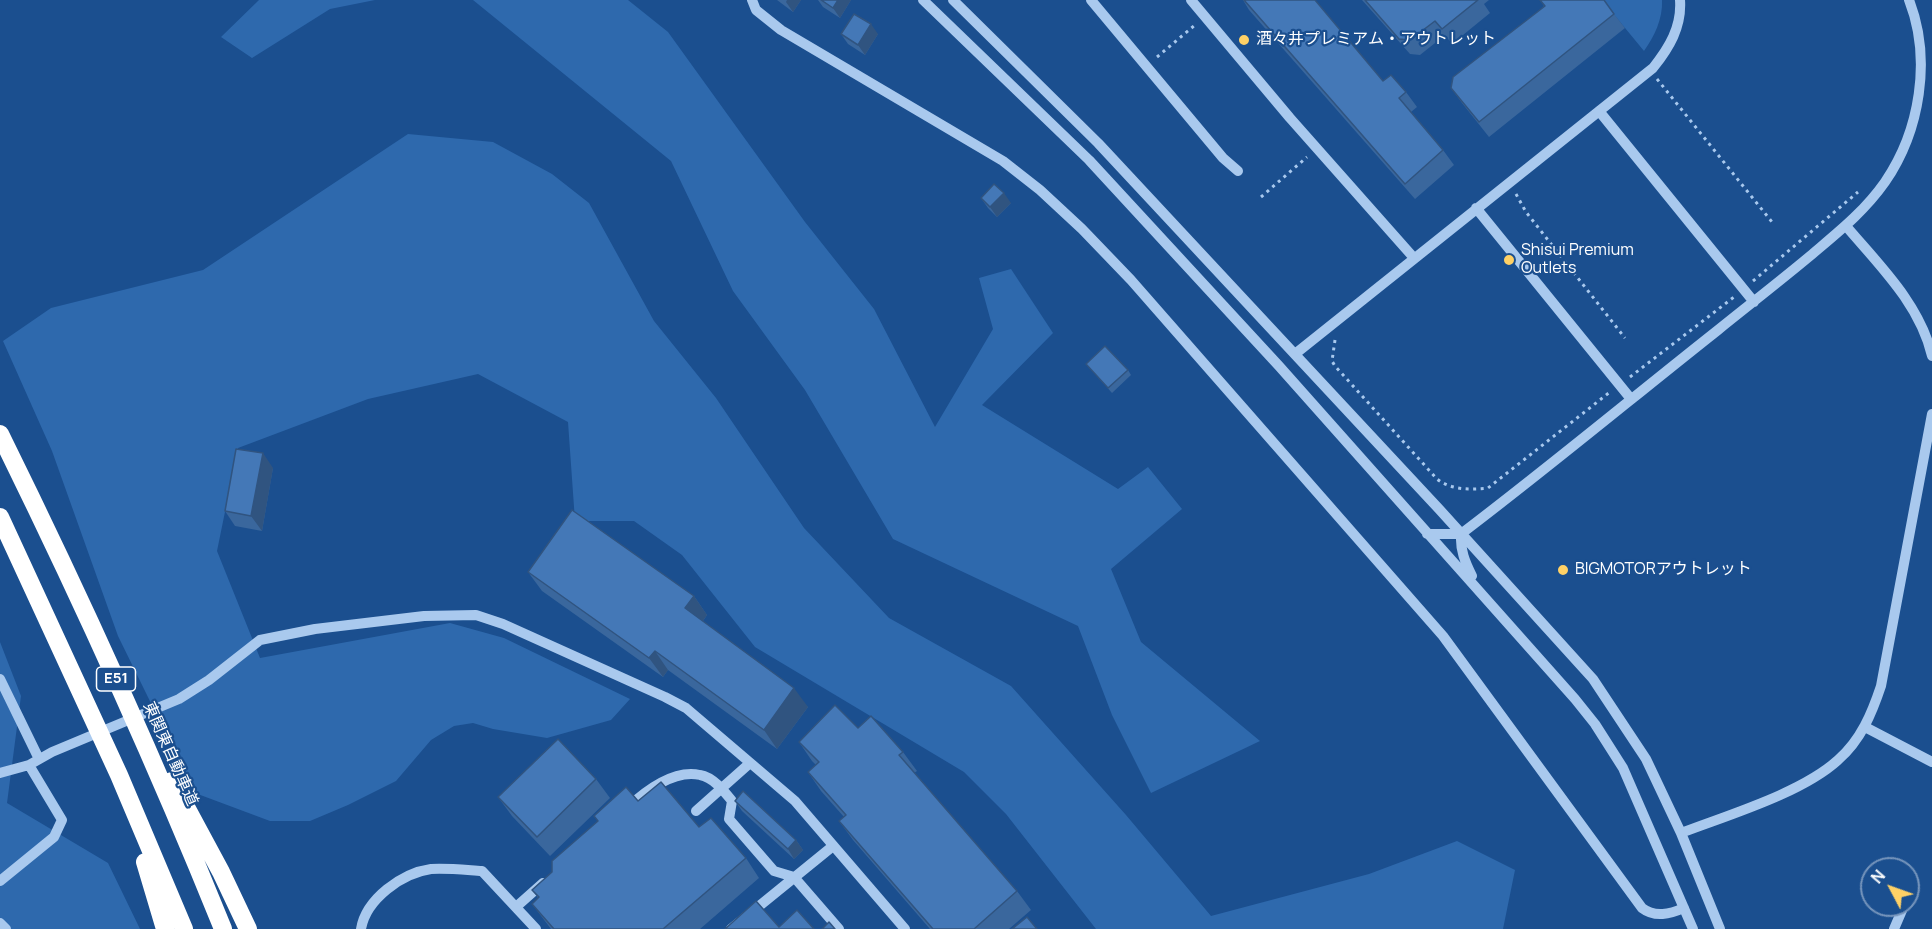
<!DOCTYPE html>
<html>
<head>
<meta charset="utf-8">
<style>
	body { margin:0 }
	#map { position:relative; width:1932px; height:929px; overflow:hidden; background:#1b4f8f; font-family:Manrope,sans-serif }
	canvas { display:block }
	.north { position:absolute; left:1860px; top:857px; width:60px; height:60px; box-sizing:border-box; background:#1b4f8f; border:2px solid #7695bc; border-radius:50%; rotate:311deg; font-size:16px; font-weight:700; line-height:24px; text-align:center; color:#fff }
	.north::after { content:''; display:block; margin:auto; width:21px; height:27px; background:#ffd166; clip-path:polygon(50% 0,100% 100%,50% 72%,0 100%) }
</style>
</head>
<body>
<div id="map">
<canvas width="1932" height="929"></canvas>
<div class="north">N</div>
</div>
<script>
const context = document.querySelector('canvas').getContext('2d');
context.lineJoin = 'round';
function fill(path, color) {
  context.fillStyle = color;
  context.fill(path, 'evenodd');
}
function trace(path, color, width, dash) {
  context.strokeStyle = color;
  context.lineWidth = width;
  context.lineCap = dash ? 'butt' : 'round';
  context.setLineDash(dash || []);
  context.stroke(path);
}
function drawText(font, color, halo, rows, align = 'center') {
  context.font = font + ' Manrope,"Noto Sans JP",sans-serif';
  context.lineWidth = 4.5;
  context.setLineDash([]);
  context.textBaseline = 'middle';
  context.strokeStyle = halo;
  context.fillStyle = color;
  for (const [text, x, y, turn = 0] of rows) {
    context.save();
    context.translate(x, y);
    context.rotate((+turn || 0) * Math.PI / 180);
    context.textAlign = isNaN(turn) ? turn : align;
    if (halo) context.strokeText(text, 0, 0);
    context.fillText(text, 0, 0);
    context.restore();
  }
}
const green = new Path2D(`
	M259 0H375L330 9 252 58 221 37Z
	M473 0H628L668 32 805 222 874 309 935 427 993 329 979 278 1011 269 1053 333 982 405 1118 489 1148 467 1182 509 1111 569 1141 642 1260 741 1151 793 1112 715 1078 626 893 539 805 390 733 291 671 161Z
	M1602 0H1662C1663 19 1654 37 1644 51Z
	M408 134 493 142 552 174 589 203 654 321 716 398 804 528 889 618 1011 686 1126 815 1211 916 1369 874 1457 841 1515 870 1503 929H1096L1006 814 964 772 755 647 682 555 634 521H575L568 422 478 374 368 399 238 448 217 551 260 658 450 623 504 638 630 699 611 720 547 738 493 729 473 723 454 726 431 740 396 781 348 805 310 821H270L195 793 118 636 52 451 3 341 51 308 203 270Z
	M0 642 21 696 7 803 108 863 140 929H0Z`);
const path = new Path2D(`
	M1157 57 1195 25
	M1657 79 1772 222
	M1516 194 1526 212 1625 338
	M1261 197 1307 157
	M1753 281 1858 192
	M1335 340 1332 361 1335 366 1437 479C1451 490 1470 490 1488 488L1610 392
	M1630 377 1734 297`);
const minor = new Path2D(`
	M752 0 756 10 781 30 1003 161 1040 190 1082 229 1131 280 1443 636 1642 908C1655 918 1670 914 1684 908
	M923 0 1089 160 1279 366 1575 699 1595 724 1623 768 1693 929
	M953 0 1098 143 1439 509 1593 679 1646 759 1681 833 1720 929
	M1091 0 1223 158 1238 171
	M1191 0 1290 118 1414 258
	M1599 111 1754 302
	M1476 208 1631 399
	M1846 226C1879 265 1920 304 1932 356
	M1295 354 1653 68C1669 48 1682 27 1680 0
	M1427 534H1461C1548 468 1632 398 1718 330 1749 305 1780 281 1810 256 1837 233 1864 212 1885 182 1920 131 1932 59 1909 0
	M1461 534C1460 550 1465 562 1472 576
	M0 679 39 759
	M1865 727 1932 762
	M0 773 29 765 52 752 179 699 209 680 260 640 315 629 424 616 476 615 503 624 665 697 686 708 795 801 905 929
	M626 809C644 792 674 769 700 775 713 777 724 791 732 801L729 819 774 871 794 877 839 929
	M696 811 750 763
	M1681 833C1728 815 1802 793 1838 760 1861 740 1872 713 1881 686L1932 414
	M0 881 54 837 62 820 29 765
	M516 907 543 883
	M0 923 6 929
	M361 929C366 899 402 873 431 869 447 868 466 870 482 871L536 929
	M731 929 833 846
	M1894 929 1903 908`);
const highway = new Path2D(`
	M0 434C80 596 155 761 223 929
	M0 517 119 775 184 929
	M172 781 221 872 248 929
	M145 862 165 929`);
const wall = new Path2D(`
	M777 0H801L793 12Z
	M818 0H851L840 18 823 7Z
	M1243 0H1315L1383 81 1406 92 1417 107 1411 112 1443 150 1454 165 1415 199 1249 10Z
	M1362 0H1489L1484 4 1490 13 1452 44 1445 35 1420 55 1410 54Z
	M1540 0 1614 14 1625 28 1489 137 1462 103 1451 88 1544 6Z
	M841 34H878L865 55 848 44Z
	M981 198 1011 203 997 217 988 208Z
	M1086 364 1128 370 1131 375 1112 393Z
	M273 468 262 531 235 526 225 511Z
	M528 572 694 596 707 615 703 621 808 707 777 749 668 670 663 677 542 591Z
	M858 728 903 752 917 771 914 773 1017 891 1031 910 1009 929H930L853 840 839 821 844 817 821 791 808 772 816 765 812 761 799 742Z
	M596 779 610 798 550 856 512 816 498 797Z
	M638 801 699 827 746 858 759 878 700 929H551L532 904 538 898 532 890 552 872 598 821 594 816Z
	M735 801 796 840 803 850 794 859 742 811Z`);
const shadedWall = new Path2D(`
	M787 0H801L793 12 786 2Z
	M838 0H851L840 18 833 8Z
	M871 24 878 34 865 55 858 45Z
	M1004 193 1011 203 997 217 990 207Z
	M263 453 273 468 262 531 251 516Z
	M694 596 707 615 698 628 685 608Z
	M655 651 668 670 663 677 649 658Z
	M794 688 808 707 777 749 764 730Z
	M796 840 803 850 794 859 788 849Z`);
const building = new Path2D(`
	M821 0H838L833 8Z
	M1244 0H1315L1383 81 1391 75 1406 92 1399 98 1443 150 1405 184Z
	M1365 0H1478L1442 29 1435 21 1410 40 1399 39Z
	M1540 0H1604L1614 14 1479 122 1451 88 1453 77 1545 6Z
	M854 14 871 24 858 45 841 34Z
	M994 184 1004 193 990 207 981 198Z
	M1105 346 1128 370 1108 388 1086 364Z
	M236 449 263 453 251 516 225 511Z
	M572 510 694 596 685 608 794 688 764 730 655 651 649 658 528 572Z
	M835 705 858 728 871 716 903 752 899 755 1017 891 974 929H933L839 821 846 815 808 772 819 762 799 742Z
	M558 739 596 779 537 837 498 797Z
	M661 782 699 827 711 818 746 858 663 929H554L532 904 539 897 532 890 552 872V861L598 821 594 816 626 787 638 801Z
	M743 791 796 840 788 849 735 801Z
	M756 901 779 927 797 910 814 929H725Z
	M1027 917 1037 929H1012Z
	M829 922 835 929H822Z`);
const markers = [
	[1244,40,6,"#ffd166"],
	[1509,260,6,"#ffd166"],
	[1563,570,6,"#ffd166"]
];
const shields = [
	[116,679,39]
];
const shieldNames = [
	["E51",116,679]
];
const poiNames = [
	["酒々井プレミアム・アウトレット",1256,40],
	["Shisui Premium",1521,251],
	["Outlets",1521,269],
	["BIGMOTORアウトレット",1575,570]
];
const streetNames = [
	["東関東自動車道",170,754,66]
];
fill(green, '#2e69ad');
trace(path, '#a9c9ee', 3, [3, 4.5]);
trace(minor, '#a9c9ee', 10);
trace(highway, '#fff', 18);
fill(wall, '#3a679d');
fill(shadedWall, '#305480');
fill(building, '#4478b7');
trace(building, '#305480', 1.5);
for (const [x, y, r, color] of markers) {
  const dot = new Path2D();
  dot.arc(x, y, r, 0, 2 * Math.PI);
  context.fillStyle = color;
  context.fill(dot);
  trace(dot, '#1b4f8f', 2);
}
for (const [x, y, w] of shields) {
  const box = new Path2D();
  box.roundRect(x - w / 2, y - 12, w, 24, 4.5);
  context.fillStyle = '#1b4f8f';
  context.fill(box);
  trace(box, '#fff', 1.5);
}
drawText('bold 15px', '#fff', null, shieldNames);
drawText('16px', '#fff', '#1b4f8f', poiNames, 'left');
drawText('16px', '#fff', '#1b4f8f', streetNames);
</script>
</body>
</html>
